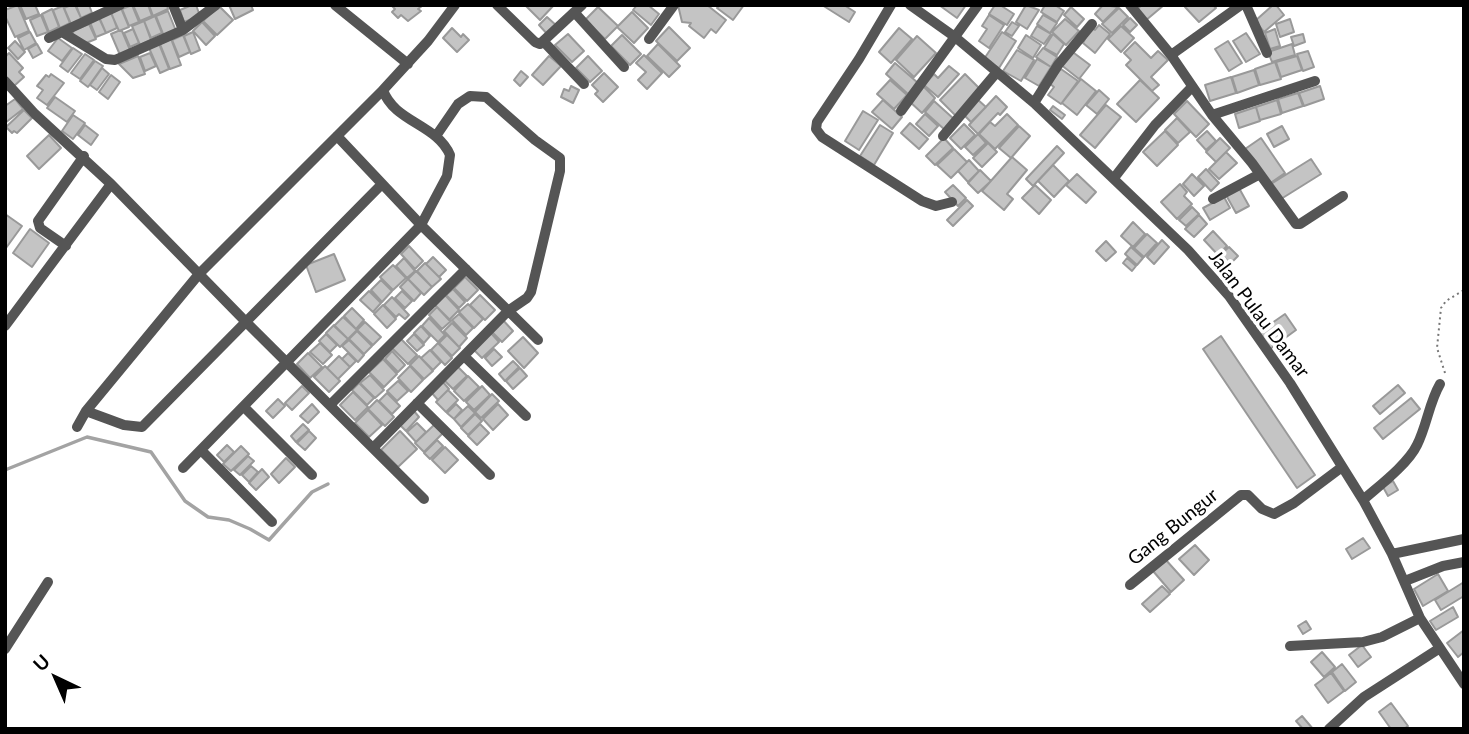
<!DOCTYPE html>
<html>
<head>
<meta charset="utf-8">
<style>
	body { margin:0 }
	#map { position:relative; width:1469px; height:734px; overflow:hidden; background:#fff; font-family:Lato,sans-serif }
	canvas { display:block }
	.frame { position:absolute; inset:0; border:7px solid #000; pointer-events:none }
	.north { position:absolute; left:21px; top:643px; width:70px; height:70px; -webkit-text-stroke:5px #fff; paint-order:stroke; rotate:316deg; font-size:19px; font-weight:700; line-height:28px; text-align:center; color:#000 }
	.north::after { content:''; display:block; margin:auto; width:24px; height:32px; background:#000; clip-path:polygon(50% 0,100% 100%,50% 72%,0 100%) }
</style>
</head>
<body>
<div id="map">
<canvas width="1469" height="734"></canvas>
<div class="frame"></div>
<div class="north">U</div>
</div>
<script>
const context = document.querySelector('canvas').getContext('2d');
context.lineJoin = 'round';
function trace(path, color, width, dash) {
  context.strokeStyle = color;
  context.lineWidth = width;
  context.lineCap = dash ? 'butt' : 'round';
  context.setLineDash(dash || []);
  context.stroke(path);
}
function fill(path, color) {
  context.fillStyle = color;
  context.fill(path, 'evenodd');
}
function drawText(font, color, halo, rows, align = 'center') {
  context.font = font + ' Lato,sans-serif';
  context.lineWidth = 7;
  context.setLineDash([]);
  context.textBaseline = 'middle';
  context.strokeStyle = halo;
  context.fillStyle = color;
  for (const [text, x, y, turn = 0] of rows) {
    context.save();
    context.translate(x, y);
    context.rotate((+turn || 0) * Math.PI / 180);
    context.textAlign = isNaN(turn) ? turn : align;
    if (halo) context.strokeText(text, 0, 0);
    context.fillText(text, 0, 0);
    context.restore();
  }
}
const stream = new Path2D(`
	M5 470 87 437 151 452 185 501 208 517 229 520 250 529 269 540 312 492 328 484`);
const building = new Path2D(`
	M18 5 29 31 15 37 5 16V10Z
	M20 5H35L39 14 26 19Z
	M71 5H75L82 20 71 24 64 8Z
	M76 5H89L92 13 81 18Z
	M132 5 139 22 129 26 122 9Z
	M133 5H148L152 16 140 21Z
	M149 5H167L168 9 153 16Z
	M192 5H196L200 16 184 22 180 10Z
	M229 5H251L253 10 235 19Z
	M391 5H422V6L418 9 421 11 408 21 401 15 398 18 392 12 395 9Z
	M525 5H554L540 20Z
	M637 5H648L659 14 651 25 633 10Z
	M678 5H707L726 20 716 33 711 29 704 38 689 26 691 23 682 22Z
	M720 5H744L733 20 717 8Z
	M822 5H844L855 12 849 22Z
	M939 5H966L957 18Z
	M995 5H1000L1014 14 1007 25 989 14Z
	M1026 5 1039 10 1027 29 1016 22Z
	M1045 5H1055L1064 11 1057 22 1041 12Z
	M1103 5 1118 7 1103 22 1095 14Z
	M1142 5H1164L1145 21 1136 10Z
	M1187 5H1213L1216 8 1199 22 1185 7Z
	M1273 5H1276L1284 15 1264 32 1255 21Z
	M63 6 70 23 60 28 53 10Z
	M219 6 233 20 217 35 203 21Z
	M598 7 618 26 605 39 585 20Z
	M1071 7 1084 19 1077 27 1064 15Z
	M121 8 129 27 119 31 111 13Z
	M1119 8 1128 17 1112 33 1102 24Z
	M52 9 59 27 49 32 42 14Z
	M168 11 176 31 164 36 156 16Z
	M111 12 117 28 106 33 99 17Z
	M632 12 648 28 634 43 617 27Z
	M41 15 48 32 37 36 30 20Z
	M989 15 1004 25 989 48 979 41 987 29 982 26Z
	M1043 15 1057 23 1050 33 1037 24Z
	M155 16 162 33 151 38 144 21Z
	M547 17 558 27 549 36 539 25Z
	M99 18 106 33 96 37 90 22Z
	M1130 18 1137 25 1130 32 1123 25Z
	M1065 19 1079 31 1066 45 1052 32Z
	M1290 19 1294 32 1280 37 1276 24Z
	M144 21 151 40 140 45 132 26Z
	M202 22 215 36 206 45 193 31Z
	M1012 22 1019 26 1012 36 1005 32Z
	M89 24 96 39 86 43 72 35 74 30Z
	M1099 25 1110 34 1095 53 1083 43 1091 27 1095 30Z
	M1037 26 1051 34 1044 44 1031 36Z
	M1121 26 1134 38 1121 52 1108 39Z
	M669 27 690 48 677 61 656 41Z
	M452 28 461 37 463 34 469 40 457 52 443 38Z
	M899 28 912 39 891 63 879 52Z
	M133 29 139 43 130 47 124 33Z
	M1275 29 1280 46 1270 49 1265 33Z
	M118 31H122L130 50 120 55 111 34Z
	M30 32 36 43 24 50 18 38Z
	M193 32 200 50 191 54 184 36Z
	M1002 32 1016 41 999 68 984 59Z
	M1246 33 1260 54 1246 62 1233 41Z
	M568 34 584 51 572 62 555 45Z
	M1053 34 1064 44 1057 55 1044 48Z
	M1303 34 1305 42 1294 46 1291 37Z
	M183 35 190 52 179 57 172 40Z
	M622 35 641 54 630 65 611 46Z
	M1026 35 1041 45 1033 58 1018 48Z
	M917 36 936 53 914 77 896 60Z
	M58 38 72 48 62 61 48 51Z
	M171 39 181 65 170 69 160 44Z
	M15 41 25 52 18 59 8 48Z
	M1228 41 1242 63 1229 71 1215 49Z
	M1135 42 1151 58 1158 51 1168 60 1151 77 1159 85 1152 91 1126 65 1131 60 1124 53Z
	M37 44 42 53 33 58 28 49Z
	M159 44 169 69 160 73 149 48Z
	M658 44 680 66 669 77 647 56Z
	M1292 44 1295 55 1272 62 1268 52Z
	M73 48 82 54 68 72 60 66Z
	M1043 48 1057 57 1051 67 1036 57Z
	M1017 50 1034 60 1021 81 1003 71Z
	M1070 50 1090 65 1079 79 1060 64Z
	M1308 51 1314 67 1303 71 1297 54Z
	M9 53 23 68 19 72 24 77 14 86 5 76V57Z
	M150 53 156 66 145 71 140 57Z
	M85 54 94 60 80 79 71 73Z
	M644 55 662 73 647 89 638 80 646 72 636 63Z
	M138 56 145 74 133 78 119 64Z
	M549 56 561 66 543 85 532 75Z
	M588 56 602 71 590 82 576 68Z
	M1297 56 1302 70 1281 77 1276 62Z
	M1037 59 1051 67 1039 86 1025 78Z
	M95 61 103 66 88 87 80 81Z
	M1275 62 1281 79 1260 85 1255 69Z
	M895 63 918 83 908 94 886 74Z
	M949 66 959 74 938 97 924 85 934 74 938 78Z
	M102 68 109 74 97 90 90 85Z
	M1061 69 1078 81 1061 104 1048 95 1054 87 1049 83Z
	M1254 70 1259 85 1237 93 1232 77Z
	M521 71 528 77 520 86 514 80Z
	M604 73 618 87 603 102 595 94 598 91 592 85Z
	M51 74 64 83 47 105 37 98 43 90 37 86 46 75 49 77Z
	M965 74 981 90 956 116 940 100Z
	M111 75 120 82 108 99 99 92Z
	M1231 77 1236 93 1210 101 1205 85Z
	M1081 79 1096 91 1077 115 1062 103Z
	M890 80 907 95 894 109 877 94Z
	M1140 80 1159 98 1136 122 1117 104Z
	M571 86 579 90 573 103 561 97 564 89 569 91Z
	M923 86 935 98 922 113 909 101Z
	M1320 86 1324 99 1304 106 1299 93Z
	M1099 90 1109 99 1097 114 1086 105Z
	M1298 93 1303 106 1282 113 1278 99Z
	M996 96 1007 107 1000 115 998 113 978 134 969 125Z
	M55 97 75 111 67 122 47 108Z
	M15 99 23 109 5 123V106Z
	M977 99 986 107 971 122 963 114Z
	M883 100 902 117 892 129 872 112Z
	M1277 100 1281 114 1260 120 1256 107Z
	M934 101 955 120 945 130 925 112Z
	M1187 101 1209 124 1196 137 1174 114Z
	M1106 105 1121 117 1095 148 1080 135Z
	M1053 106 1065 115 1062 119 1050 110Z
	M1256 107 1260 121 1239 128 1235 114Z
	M24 110 32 118 17 133 14 131 12 133 6 127Z
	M863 111 878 120 859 150 845 141Z
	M925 114 938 126 929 136 916 124Z
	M1007 114 1018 125 995 149 979 134 990 122 995 126Z
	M73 115 85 123 73 139 62 131Z
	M1177 118 1190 132 1178 143 1165 130Z
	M910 123 928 139 919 149 901 133Z
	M964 124 975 135 961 149 950 138Z
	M85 125 98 135 91 145 78 135Z
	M880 125 893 133 874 165 860 156Z
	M1019 126 1030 136 1011 158 999 148Z
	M1282 126 1289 139 1274 147 1267 134Z
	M1165 131 1178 145 1157 166 1143 152Z
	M1207 131 1216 141 1206 150 1197 140Z
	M978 134 986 143 973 155 965 147Z
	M49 135 61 148 39 169 27 156Z
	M944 138 953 148 935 165 926 156Z
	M1220 138 1230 148 1216 162 1206 152Z
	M1261 138 1285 173 1269 184 1245 149Z
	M988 143 997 152 982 167 973 158Z
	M1057 146 1064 153 1033 186 1026 179Z
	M954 149 967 162 951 178 937 165Z
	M1226 152 1237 163 1219 179 1209 169Z
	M1012 157 1027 170 1007 194 1013 199 1004 210 982 191Z
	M1311 159 1321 174 1281 199 1271 184Z
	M969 160 979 171 968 182 958 171Z
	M1053 165 1069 181 1054 197 1038 181Z
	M1206 169 1219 183 1211 191 1198 177Z
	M980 170 991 181 978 193 968 183Z
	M1077 174 1096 192 1086 203 1066 185Z
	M1192 174 1204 186 1194 196 1183 184Z
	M1180 184 1187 192 1184 196 1192 204 1177 219 1161 202Z
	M953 185 966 198 958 206 945 192Z
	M1035 185 1051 200 1039 214 1022 198Z
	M1239 188 1249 206 1236 213 1226 195Z
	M1224 197 1230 208 1210 220 1203 208Z
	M967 200 973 206 953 226 947 220Z
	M1192 207 1199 214 1186 226 1179 220Z
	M5 214 22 226 6 248 5 247Z
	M1199 215 1207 224 1194 237 1185 229Z
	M1133 222 1145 234 1133 247 1121 236Z
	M30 229 49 243 32 267 13 253Z
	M1213 231 1227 246 1218 255 1204 240Z
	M1147 234 1157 243 1144 257 1134 248Z
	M1162 240 1169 247 1154 264 1147 257Z
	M1106 241 1116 252 1106 261 1096 251Z
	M409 246 423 261 415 269 401 254Z
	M1131 247 1143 258 1137 265 1125 254Z
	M1229 247 1238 256 1230 264 1221 254Z
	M334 254 345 280 316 292 306 265Z
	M433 257 446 270 439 277 426 264Z
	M404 258 415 271 407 278 396 266Z
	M1127 258 1136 266 1132 271 1123 263Z
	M425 263 441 279 432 287 417 271Z
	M393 265 406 278 393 290 380 277Z
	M416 271 432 287 424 295 408 279Z
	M465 277 478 290 467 301 454 288Z
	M408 279 421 293 414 301 400 287Z
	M381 280 392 291 382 302 371 290Z
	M453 289 465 302 459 308 446 295Z
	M369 291 381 303 373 312 360 300Z
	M402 291 412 301 405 308 395 298Z
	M445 295 459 310 449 320 435 305Z
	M480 295 495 310 485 320 470 305Z
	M392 297 409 315 405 319 399 314 396 317 384 305Z
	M468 304 483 319 474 328 459 312Z
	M383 305 396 319 387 328 374 314Z
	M437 307 451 321 442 329 429 315Z
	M352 308 364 320 356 329 344 316Z
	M459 314 473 328 466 335 452 320Z
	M1285 314 1296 330 1270 349 1259 332Z
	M343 317 357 330 348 339 334 326Z
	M429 318 445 335 438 342 422 326Z
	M502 319 513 331 502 342 490 330Z
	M365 322 381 337 373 345 357 330Z
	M452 323 467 338 459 347 444 331Z
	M334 325 348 339 340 347 326 333Z
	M421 326 430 336 424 343 414 333Z
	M357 331 372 346 364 354 349 339Z
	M490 332 499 342 482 358 472 348Z
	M326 334 337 345 330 352 319 341Z
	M414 334 424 345 417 351 407 341Z
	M447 335 460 348 452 356 439 343Z
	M1221 336 1315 475 1297 488 1203 349Z
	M523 337 538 353 524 368 508 351Z
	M401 339 417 355 408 364 392 348Z
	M349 340 364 355 358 362 342 346Z
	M320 343 332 355 323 364 310 352Z
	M438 343 452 358 445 365 431 350Z
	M494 349 502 357 492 366 485 358Z
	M430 350 441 362 433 370 421 358Z
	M392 351 405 365 398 372 385 359Z
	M308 353 322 367 310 378 297 364Z
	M348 353 356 361 350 367 342 359Z
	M339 356 350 367 338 379 327 368Z
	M419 356 433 371 424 379 410 365Z
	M383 359 397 374 384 387 369 372Z
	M513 361 519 367 505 381 499 374Z
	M456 365 467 376 453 389 442 378Z
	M325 366 340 381 329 392 314 377Z
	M410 366 423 380 411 392 398 378Z
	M520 368 527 376 513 389 506 381Z
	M370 375 384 390 375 398 360 383Z
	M468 376 479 387 464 401 454 391Z
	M398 381 408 391 397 401 387 391Z
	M442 381 449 389 438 400 431 392Z
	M359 383 374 398 367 405 352 390Z
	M1398 385 1405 393 1380 414 1373 406Z
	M302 386 309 393 292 410 285 403Z
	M482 386 490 395 474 410 466 402Z
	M448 390 458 400 446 412 436 402Z
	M353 392 368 407 355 420 340 405Z
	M387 393 400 406 392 414 379 401Z
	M492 394 499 401 481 418 475 412Z
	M1411 398 1420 409 1383 439 1374 428Z
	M278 399 285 406 273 418 266 411Z
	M377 400 394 417 385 426 368 409Z
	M312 404 319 412 308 423 300 416Z
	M456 404 462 410 454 419 447 413Z
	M498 404 508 415 493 430 483 419Z
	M468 406 475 413 461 427 454 419Z
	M368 410 382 425 369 437 355 423Z
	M414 411 419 417 406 431 400 425Z
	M475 414 482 421 468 435 461 428Z
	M417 423 426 432 416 442 407 432Z
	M303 424 309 430 296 442 291 436Z
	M480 424 489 433 477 445 468 436Z
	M434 425 443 433 424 452 415 443Z
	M309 431 316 438 305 450 297 443Z
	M400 431 417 449 398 467 381 450Z
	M437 440 443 446 430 459 424 453Z
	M227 445 234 452 224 462 217 455Z
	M241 446 249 454 231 471 223 464Z
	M445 447 458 460 445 473 432 460Z
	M248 456 254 461 240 475 234 470Z
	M286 458 295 467 279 483 271 474Z
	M251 466 258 472 249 482 242 475Z
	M262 469 269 477 256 490 249 483Z
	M1393 481 1398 490 1388 496 1383 487Z
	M1363 538 1370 548 1352 559 1346 549Z
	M1195 545 1209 560 1194 575 1179 559Z
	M1165 559 1184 580 1171 592 1153 571Z
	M1438 574 1448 591 1423 606 1414 589Z
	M1464 582V596L1441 610 1435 600Z
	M1162 586 1170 594 1150 612 1142 604Z
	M1453 607 1458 617 1436 630 1430 621Z
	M1306 621 1311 629 1303 634 1298 626Z
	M1464 630V652L1458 657 1447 643Z
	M1362 645 1371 657 1358 667 1349 655Z
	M1322 652 1335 667 1324 677 1311 662Z
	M1342 664 1356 682 1345 691 1332 672Z
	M1331 673 1344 691 1328 703 1315 685Z
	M1391 703 1408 726 1404 729H1391L1379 712Z
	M1302 716 1313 729H1303L1296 721Z`);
const path = new Path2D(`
	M1445 373 1437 348 1441 308 1446 301 1464 290`);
const minor = new Path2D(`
	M173 5 183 30
	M335 5 408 64
	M497 5 535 42 540 44 582 5
	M891 5 859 59 817 122 816 129 822 137 922 201 936 206 952 202
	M910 5 955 37 1034 103 1188 250 1229 296 1290 383 1363 500 1392 554 1420 618 1464 684
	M1130 5 1171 55 1212 115 1252 163 1296 224H1300L1343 196
	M1246 5 1267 53
	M575 13 624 67
	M62 32 106 59 115 60 183 30 216 5
	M49 38 120 5
	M649 39 674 5
	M544 42 584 84
	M1171 55 1241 5
	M5 81 35 114 111 184 246 322 424 499
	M1034 103 1058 65 1092 24
	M901 111 978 5
	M1212 115 1315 81
	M337 136 421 225 538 340
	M943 136 997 72
	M1114 178 1155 125 1192 87
	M1213 199 1260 174
	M66 246 40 228 38 221 84 156
	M5 326 111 184
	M464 356 526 416
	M417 403 490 475
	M330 405 466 269
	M244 407 312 475
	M86 411 124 425 142 427 382 184
	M77 427 86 411 199 274 383 90
	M373 448 508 311 527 298 531 292 560 171V158L535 140 486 97 470 96 458 104 436 136
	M201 450 272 522
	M183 468 421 225 447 176 450 155C437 124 394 122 383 90L428 41 455 5
	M1363 500C1379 486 1408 464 1417 445 1427 425 1429 403 1440 384
	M1392 554 1464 539
	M1405 581 1443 566 1464 562
	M1130 585 1241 495H1248L1262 509 1274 514 1294 503 1342 467
	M1290 646 1363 642 1382 637 1420 618
	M5 649 48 582
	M1329 729 1364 697 1440 648`);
const streetNames = [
	["Jalan Pulau Damar",1259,314,53],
	["Gang Bungur",1173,527,-39]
];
trace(stream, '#a3a3a3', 3.5);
fill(building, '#c4c4c4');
trace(building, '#999', 2);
trace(path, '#777', 2, [2, 3.5]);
trace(minor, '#555', 10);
drawText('19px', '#000', '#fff', streetNames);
</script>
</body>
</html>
